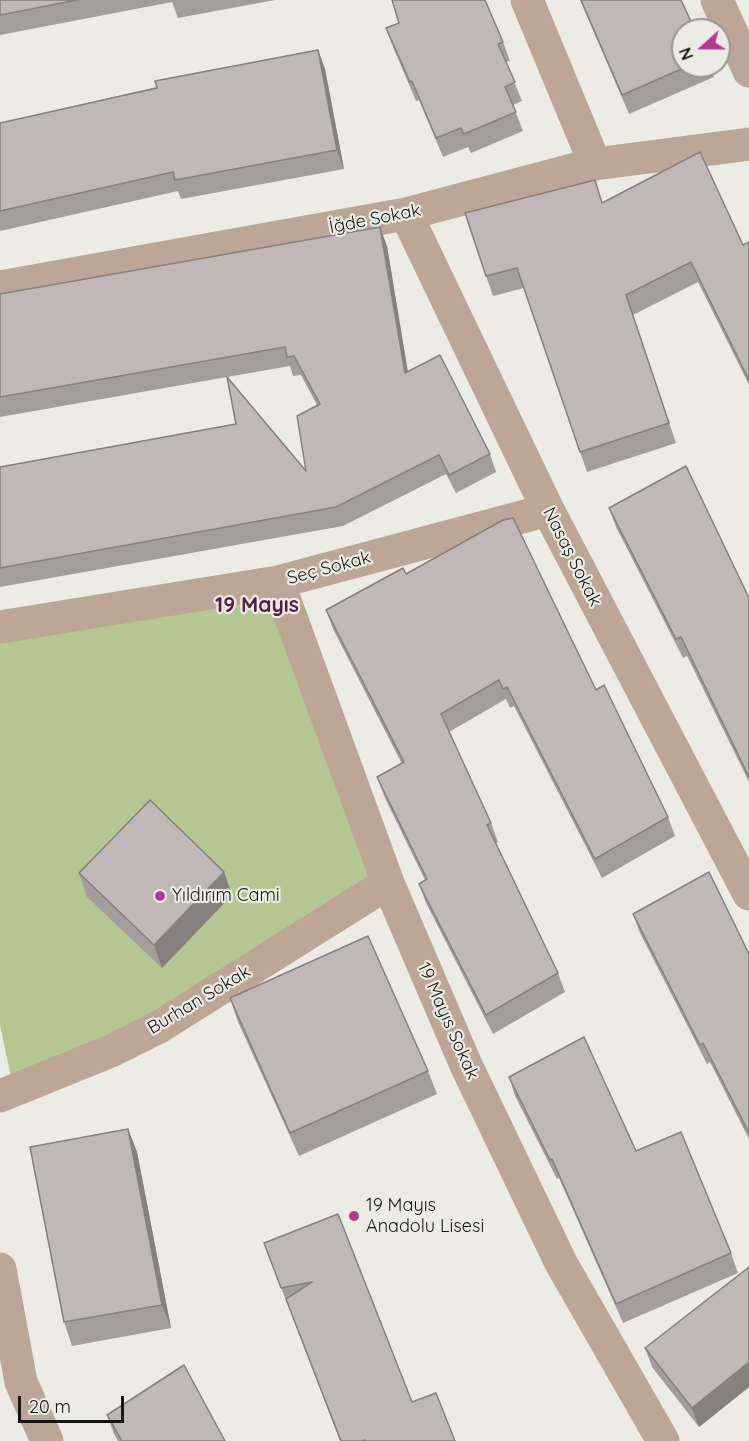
<!DOCTYPE html>
<html>
<head>
<meta charset="utf-8">
<style>
	body { margin:0 }
	#map { position:relative; width:749px; height:1441px; overflow:hidden; background:#edece4; font-family:Quicksand,sans-serif }
	canvas { display:block }
	.north { position:absolute; left:671px; top:18px; width:60px; height:60px; box-sizing:border-box; background:#edece4; border:2px solid #979690; border-radius:50%; rotate:249deg; font-size:16px; font-weight:700; line-height:24px; text-align:center; color:#151512 }
	.north::after { content:''; display:block; margin:auto; width:21px; height:27px; background:#b23a90; clip-path:polygon(50% 0,100% 100%,50% 72%,0 100%) }
	.scale { position:absolute; left:18px; top:1396px; width:106px; height:27px; box-sizing:border-box; border:3px solid #151512; border-top:0; padding-left:8px; font-size:18px; line-height:21px; white-space:nowrap; color:#151512; -webkit-text-stroke:4px #edece4; paint-order:stroke }
</style>
</head>
<body>
<div id="map">
<canvas width="749" height="1441"></canvas>
<div class="north">N</div>
<div class="scale">20 m</div>
</div>
<script>
const context = document.querySelector('canvas').getContext('2d');
context.lineJoin = 'round';
function fill(path, color) {
  context.fillStyle = color;
  context.fill(path, 'evenodd');
}
function trace(path, color, width, dash) {
  context.strokeStyle = color;
  context.lineWidth = width;
  context.lineCap = dash ? 'butt' : 'round';
  context.setLineDash(dash || []);
  context.stroke(path);
}
function drawText(font, color, halo, rows, align = 'center') {
  context.font = font + ' Quicksand,sans-serif';
  context.lineWidth = 4.5;
  context.setLineDash([]);
  context.textBaseline = 'middle';
  context.strokeStyle = halo;
  context.fillStyle = color;
  for (const [text, x, y, turn = 0] of rows) {
    context.save();
    context.translate(x, y);
    context.rotate((+turn || 0) * Math.PI / 180);
    context.textAlign = isNaN(turn) ? turn : align;
    if (halo) context.strokeText(text, 0, 0);
    context.fillText(text, 0, 0);
    context.restore();
  }
}
const green = new Path2D(`
	M278 582 388 883 14 1091 0 1025V627Z`);
const minor = new Path2D(`
	M527 0 595 164
	M717 0 749 71
	M406 214 548 510 749 894
	M0 287 406 214 595 164 749 144
	M278 582 388 883 466 1065 561 1263 663 1441
	M0 627 278 582 548 510
	M0 1096 111 1051 159 1027 388 883`);
const tertiary = new Path2D(`
	M0 1269 21 1382 47 1441`);
const wall = new Path2D(`
	M0 0H275L178 18 172 2 0 35Z
	M580 0H681L683 66H710L714 77 629 114Z
	M399 23 503 42 510 61 506 62 522 101 513 105 523 131 471 153 468 147 443 157 419 100 416 101 393 47 386 28Z
	M318 50 325 69 344 169 181 199 178 191 0 231V123Z
	M603 203 743 245 749 242V385L698 282 633 315 676 443 587 472 524 288 493 296 486 276Z
	M387 246 408 372 490 454 496 472 456 493 446 474 343 526 0 587V467L236 424 227 377 0 417V294ZM290 366 293 376 301 375 317 405 306 471 227 377Z
	M609 508 749 598V782L687 656 683 658 616 527Z
	M406 574 596 690 668 817 675 836 602 878 514 706 510 708 506 699 449 732 491 823 498 842 496 843 558 973 565 992 493 1034 426 903 419 884 425 880 384 796 377 777 402 764 333 629 326 610Z
	M224 872 232 895 162 968 87 897 79 873Z
	M633 914 749 954V1139L710 1062 707 1064 640 933Z
	M230 998 428 1071 437 1094 299 1156 238 1022Z
	M509 1077 636 1151 731 1253 738 1273 623 1323 559 1178 557 1179 515 1096Z
	M128 1129 137 1152 171 1328 72 1346 64 1322Z
	M338 1214 412 1402 455 1441H340L264 1243Z
	M749 1267V1387L699 1427 652 1367 645 1348Z
	M107 1415 225 1441H118L114 1434Z`);
const shadedWall = new Path2D(`
	M318 50 325 69 344 169 337 150Z
	M380 227 387 246 411 392 405 373Z
	M224 872 232 895 162 968 154 945Z
	M128 1129 137 1152 171 1328 162 1305Z
	M749 1362V1387L699 1427 692 1408Z`);
const building = new Path2D(`
	M0 0H77L0 15Z
	M392 0H485L503 42 498 44 515 82 505 87 516 112 464 134 461 128 436 138 412 81 410 82 386 28 399 23Z
	M581 0H681L695 30H683V66H688L622 95Z
	M318 50 337 150 175 180 173 172 0 211V123L157 88 155 81Z
	M700 152 743 245 749 242V380L691 262 626 295 669 423 580 452 517 268 486 276 465 213 595 180 602 203Z
	M380 227 405 373 440 355 490 454 449 475 439 455 336 507 0 568V467L236 424 227 377 306 471 297 416 320 404 294 356 287 357 285 347 0 397V294Z
	M686 466 749 598V777L681 637 676 639 609 508Z
	M513 518 596 690 604 685 668 817 595 859 507 687 503 689 499 680 441 714 491 823 487 825 558 973 486 1015 419 884 427 879 377 777 404 762 326 610 403 568 406 574 503 520Z
	M150 800 224 872 154 945 79 873Z
	M709 872 749 954V1133L703 1043 700 1045 633 914Z
	M368 936 428 1071 290 1133 230 998Z
	M584 1037 636 1151 681 1132 731 1253 616 1304 552 1159 550 1160 509 1077Z
	M128 1129 162 1305 64 1322 30 1147Z
	M338 1214 412 1402 436 1393 455 1441H366L365 1440 362 1441H341L286 1299 312 1282 281 1288 264 1243Z
	M749 1267V1362L692 1408 645 1348Z
	M184 1365 225 1441H122L107 1415Z`);
const markers = [
	[160,896,6,"#b23a90"],
	[354,1216,6,"#b23a90"]
];
const streetNames = [
	["İğde Sokak",375,219,-11],
	["Nasaş Sokak",572,557,63],
	["Seç Sokak",329,568,-15],
	["Burhan Sokak",199,1000,-31],
	["19 Mayıs Sokak",448,1021,66]
];
const poiNames = [
	["Yıldırım Cami",172,896],
	["19 Mayıs",366,1206],
	["Anadolu Lisesi",366,1227]
];
const quarterNames = [
	["19 Mayıs",257,606]
];
fill(green, '#b5c693');
trace(minor, '#bda696', 33);
trace(tertiary, '#bda696', 33);
fill(wall, '#a59d9d');
fill(shadedWall, '#86807f');
fill(building, '#c0b7b6');
trace(building, '#86807f', 1.5);
for (const [x, y, r, color] of markers) {
  const dot = new Path2D();
  dot.arc(x, y, r, 0, 2 * Math.PI);
  context.fillStyle = color;
  context.fill(dot);
  trace(dot, '#edece4', 2);
}
drawText('18px', '#151512', '#edece4', streetNames);
drawText('18px', '#151512', '#edece4', poiNames, 'left');
drawText('bold 21px', '#571d46', '#edece4', quarterNames);
</script>
</body>
</html>
